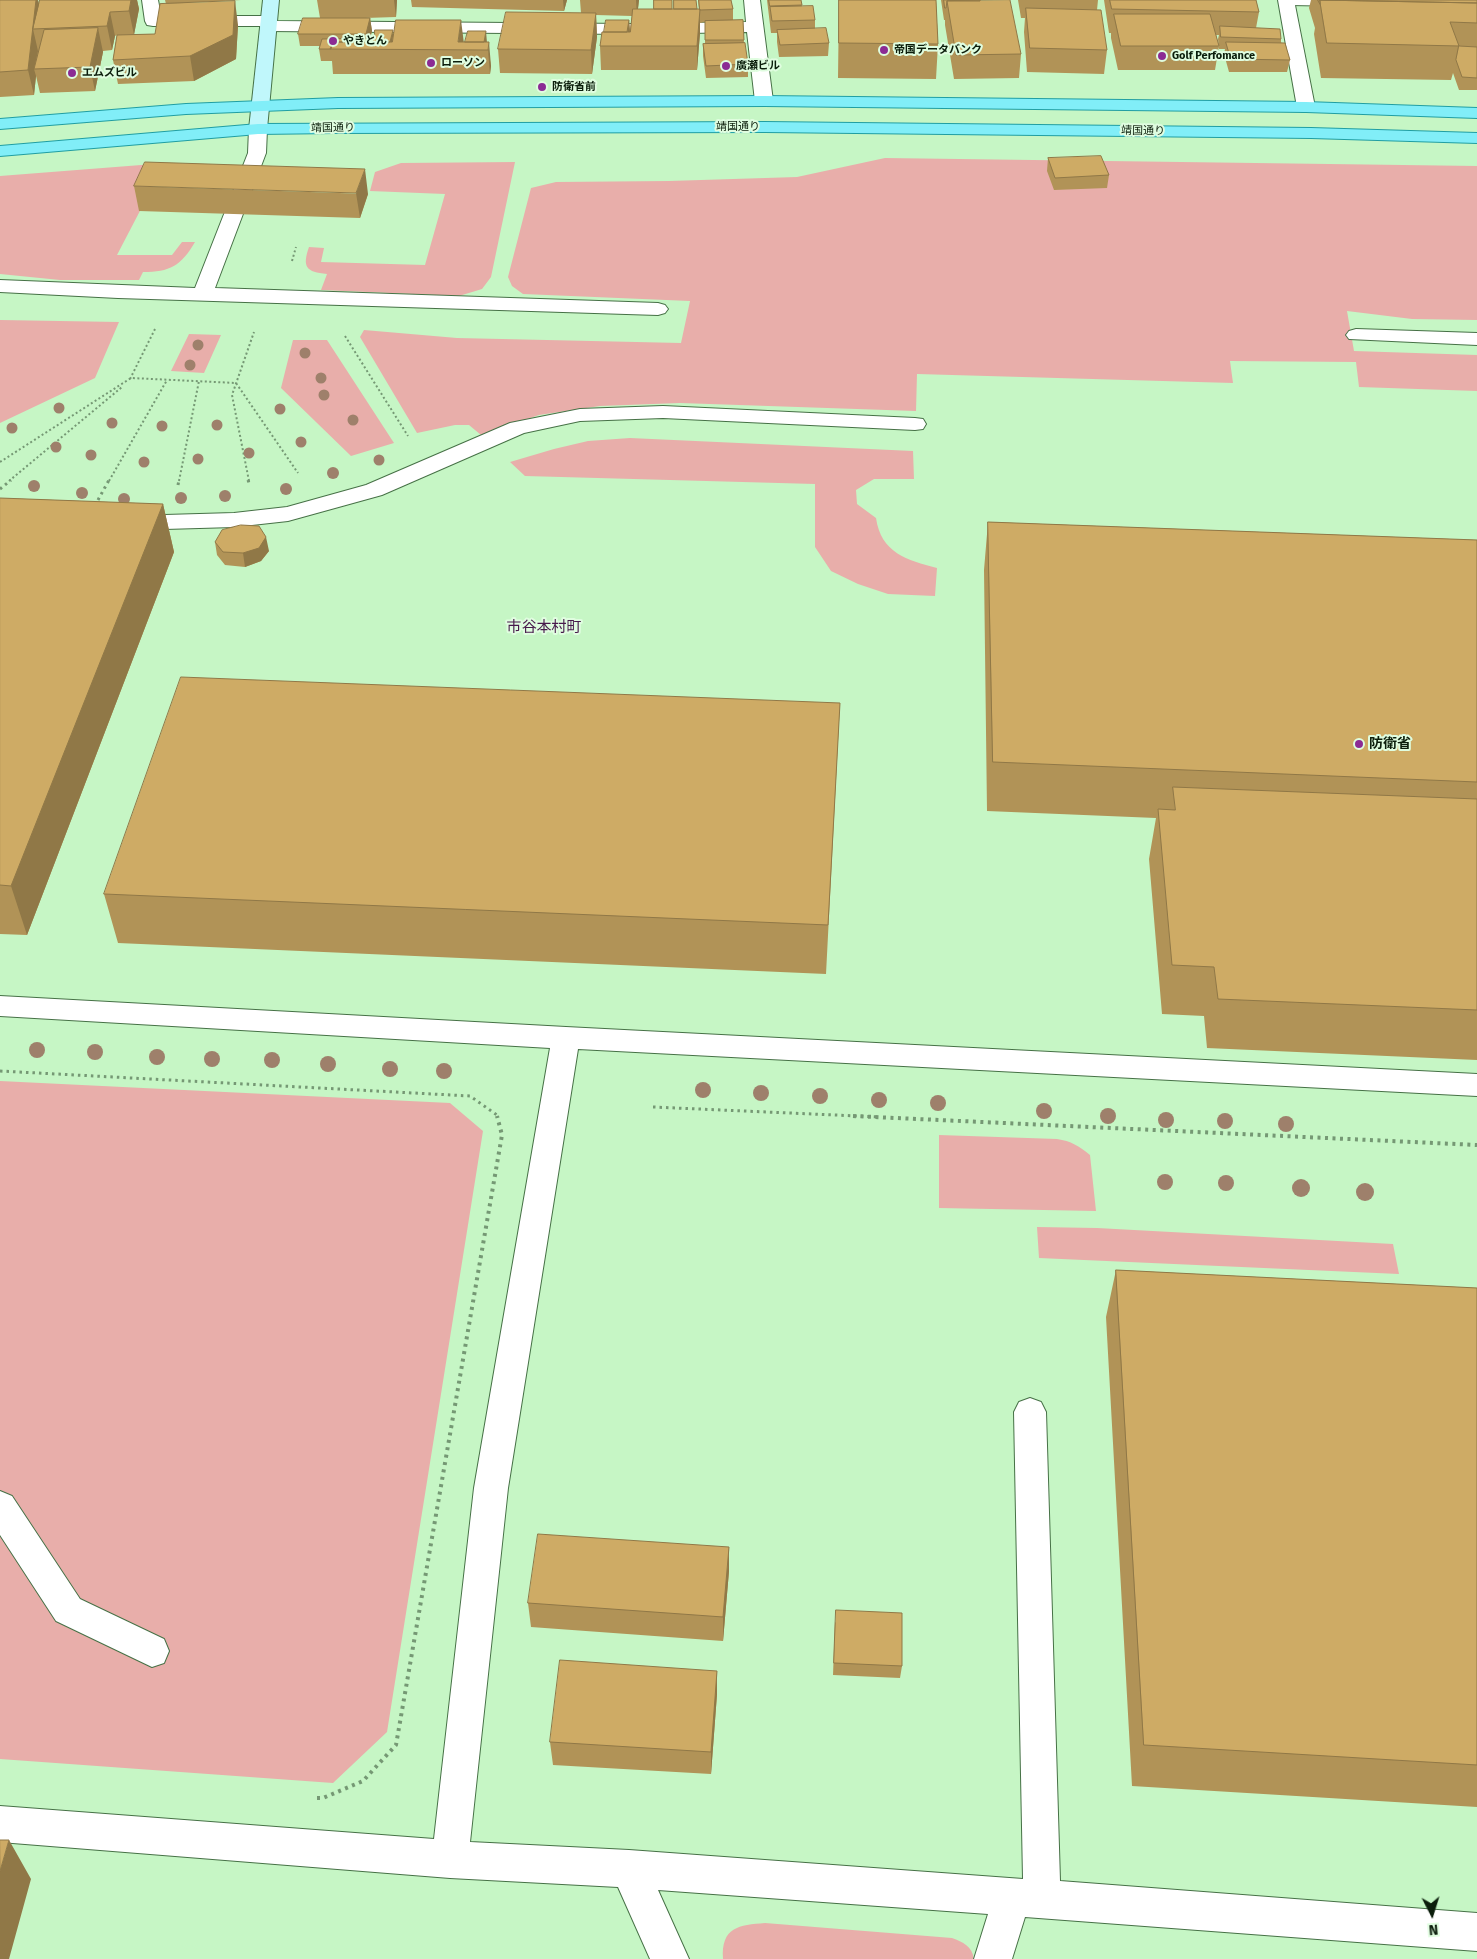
<!DOCTYPE html>
<html>
<head>
<meta charset="utf-8">
<style>
	body { margin:0 }
	#map { position:relative; width:1477px; height:1959px; overflow:hidden; background:#c6f6c5; font-family:"Fira Sans",sans-serif }
	canvas { display:block }
	.north { position:absolute; left:1407px; top:1889px; width:50px; height:50px; -webkit-text-stroke:4px #e0fde0; paint-order:stroke; rotate:175deg; font-size:14px; font-weight:700; line-height:20px; text-align:center; color:#0b1d0b }
	.north::after { content:''; display:block; margin:auto; width:18px; height:22px; background:#0b1d0b; clip-path:polygon(50% 0,100% 100%,50% 72%,0 100%) }
</style>
</head>
<body>
<div id="map">
<canvas width="1477" height="1959"></canvas>
<div class="north">N</div>
</div>
<script>
const context = document.querySelector('canvas').getContext('2d');
context.lineJoin = 'round';
function fill(path, color) {
  context.fillStyle = color;
  context.fill(path, 'evenodd');
}
function trace(path, color, width, dash) {
  context.strokeStyle = color;
  context.lineWidth = width;
  context.lineCap = dash ? 'butt' : 'round';
  context.setLineDash(dash || []);
  context.stroke(path);
}
function drawText(font, color, halo, rows, align = 'center') {
  context.font = font + ' "Fira Sans","Noto Sans JP",sans-serif';
  context.lineWidth = 4;
  context.setLineDash([]);
  context.textBaseline = 'middle';
  context.strokeStyle = halo;
  context.fillStyle = color;
  for (const [text, x, y, turn = 0] of rows) {
    context.save();
    context.translate(x, y);
    context.rotate((+turn || 0) * Math.PI / 180);
    context.textAlign = isNaN(turn) ? turn : align;
    if (halo) context.strokeText(text, 0, 0);
    context.fillText(text, 0, 0);
    context.restore();
  }
}
const green = new Path2D(`
	M885 158 1477 166V320L1412 319 1347 311 1354 351 1477 355V391L1359 387 1356 362 1230 361 1233 383 917 374 916 411 680 403 600 406 539 415 481 435 469 425H455L417 433 360 337 364 330 457 338 681 343 690 301 523 294 512 286 508 277 531 188 556 182 669 181 797 177Z
	M515 162 491 277 482 289 459 296 321 290 327 274C306 272 302 267 309 247L324 248 321 262 425 265 445 194 370 191 375 172 401 163Z
	M154 164V184L117 255H172L182 242H195C181 266 170 272 143 272L139 280H60L0 274V176Z
	M0 320 119 322 95 378 0 423Z
	M189 334 221 335 204 373 171 371Z
	M293 340H327L394 443 351 456 281 388Z
	M630 438 913 451 914 479H874L856 490 857 504 876 518C881 553 907 560 937 568L935 596 888 594 858 584 831 571 815 547V484L525 476 510 462 554 449 588 441Z
	M0 1081 450 1103 483 1131 387 1732 333 1783 0 1759Z
	M939 1135 1057 1139C1071 1141 1079 1146 1090 1155L1096 1211 939 1208Z
	M1037 1227 1097 1228 1393 1244 1399 1274 1039 1258Z
	M765 1923 952 1938C963 1942 972 1946 974 1959H723C721 1927 739 1925 765 1923Z`);
const pathFar2 = new Path2D(`
	M292 261 296 247
	M345 336 408 436
	M130 379 155 329
	M0 462 131 378 236 383 298 473
	M9 481 122 387
	M109 481 167 380
	M179 481 199 381
	M249 481 232 395 254 332`);
const pathFar1 = new Path2D(`
	M248 480 249 483
	M178 485 179 480
	M0 489 11 480
	M98 500 109 480
	M0 1071 470 1096 497 1115 498 1117
	M653 1107 880 1117`);
const path = new Path2D(`
	M853 1116 1477 1145
	M317 1798H323L363 1781 396 1745 502 1135 497 1116`);
const lane = new Path2D(`
	M1281 0H1356V1L1354 5 1348 6 1289 5 1283 4Z
	M258 124 264 125 267 129 266 153 215 288 658 303 665 305 668 309 665 313 658 315 118 298 0 292V280L195 288 248 153 249 129 252 125Z
	M1356 329 1477 333V345L1349 339 1346 335 1349 331Z
	M663 406 915 418 923 419 926 424 923 429 915 430 663 418 580 421 524 433 382 495 288 521 234 527 130 530 122 528 119 523 122 518 130 516 234 513 287 507 366 485 510 423 580 409Z
	M0 996 566 1027 1477 1074V1096L578 1049 508 1488 470 1842 629 1850 1023 1879 1014 1412 1019 1402 1030 1398 1041 1402 1046 1412 1060 1881 1477 1913V1951L1025 1917 1012 1959H974L988 1914 658 1890 689 1959H650L618 1887 450 1878 0 1842V1806L434 1839 474 1488 550 1048 0 1016Z
	M0 1491 12 1496 80 1599 164 1639 169 1651 164 1663 152 1667 56 1621 0 1535Z`);
const street = new Path2D(`
	M142 0H158L161 16H269L275 17 277 21 629 24 746 22 744 0H760L773 101 770 105 764 106 758 105 755 101 747 32 629 34 268 31 262 30 260 26H153L147 25 145 21Z
	M1278 0H1294L1315 107 1312 111 1306 112 1300 111 1297 107Z`);
const secondary = new Path2D(`
	M263 0H279L267 129 264 133 258 134 252 133 249 129Z`);
const primary = new Path2D(`
	M764 96 1306 102 1477 108V118L1306 112 764 106 338 108 186 114 0 129V119L186 104 338 98Z
	M765 122 1311 128 1477 133V143L1311 138 765 132 335 133 258 134 0 156V146L258 124Z`);
const trees = [
	[198,345,5.5],
	[305,353,5.5],
	[190,365,5.5],
	[321,378,5.5],
	[324,395,5.5],
	[59,408,5.5],
	[280,409,5.5],
	[353,420,5.5],
	[112,423,5.5],
	[217,425,5.5],
	[162,426,5.5],
	[12,428,5.5],
	[301,442,5.5],
	[56,447,5.5],
	[249,453,5.5],
	[91,455,5.5],
	[198,459,5.5],
	[379,460,5.5],
	[144,462,5.5],
	[333,473,6],
	[34,486,6],
	[286,489,6],
	[82,493,6],
	[225,496,6],
	[181,498,6],
	[124,499,6],
	[37,1050,8],
	[95,1052,8],
	[157,1057,8],
	[212,1059,8],
	[272,1060,8],
	[328,1064,8],
	[390,1069,8],
	[444,1071,8],
	[703,1090,8],
	[761,1093,8],
	[820,1096,8],
	[879,1100,8],
	[938,1103,8],
	[1044,1111,8],
	[1108,1116,8],
	[1166,1120,8],
	[1225,1121,8],
	[1286,1124,8],
	[1165,1182,8],
	[1226,1183,8],
	[1301,1188,9],
	[1365,1192,9]
];
const wall = new Path2D(`
	M0 0H38L39 5 40 0H137L139 9 134 34H155L166 4 165 0H241L184 3 238 25 236 59 194 81 118 84 113 60 117 35 115 36 112 50 103 51V52L95 91 40 93 36 76 34 95 0 97Z
	M317 0H397L396 17 365 18H370L372 31 370 38 394 35 463 42H487L491 66 490 74H333L332 61H321L319 49 320 46H300L298 34 320 18Z
	M411 0H567L564 11 412 7Z
	M580 0H639L638 9H699L698 0H731L733 9V20H743L744 43 748 64V77L706 78 703 56V44H705V22L700 23V22V33L697 70H601L600 46 604 32 629 20 630 30 632 16 596 15 597 37 592 74 500 73 498 49 581 13Z
	M767 0H801L802 7 815 20V29L829 43 828 56 779 57 777 42V33H771Z
	M839 0H936L938 44 936 79 838 78Z
	M941 0H980L1021 54 1019 78 954 79 945 25V20H944Z
	M1018 0H1098L1097 10 1107 50 1104 74 1027 72 1024 32 1025 18H1021Z
	M1104 0H1256L1259 12 1256 28 1281 39V42L1290 60 1287 72H1229L1224 54 1225 49H1219L1218 39 1219 35H1216L1219 46 1215 70H1118L1111 38V33H1109Z
	M1311 0H1477V90H1459L1453 73 1451 80 1321 78 1314 34 1315 28 1309 8Z
	M1048 158 1109 175 1107 188 1054 190 1047 171Z
	M134 186 368 194 360 218 139 211Z
	M0 498 163 504 174 552 27 935 0 934Z
	M988 522 1477 540V1060L1207 1048 1204 1016 1162 1014 1149 859 1156 818 987 811 984 570Z
	M215 542 269 551 261 561 245 567 225 565 217 555Z
	M840 703 826 974 118 943 104 894Z
	M1116 1270 1477 1288V1807L1132 1786 1106 1317Z
	M729 1547V1571L723 1641 531 1627 528 1603Z
	M835 1622 902 1666 900 1678 833 1675Z
	M717 1671V1694L711 1774 553 1765 550 1742Z`);
const shadedWall = new Path2D(`
	M36 0H38L42 18 33 29 38 51 34 69 36 76 34 95 28 70Z
	M131 0H137L139 9 134 35 129 11Z
	M394 0H397L396 17Z
	M563 0H567L564 11Z
	M636 0H639L637 16Z
	M235 1 238 25 236 59 194 81 190 56Z
	M700 9V33L697 70V46Z
	M110 12 115 36 112 50 107 26Z
	M596 13 597 37 592 74 591 50Z
	M370 18 372 31 368 46 366 34Z
	M461 20 464 44 458 42Z
	M629 20 630 33 626 46Z
	M98 28 103 52 95 91 90 67Z
	M393 30 394 43 389 48Z
	M486 31 487 43 482 50Z
	M489 42 491 66 490 74 488 50Z
	M365 169 368 194 360 218 356 193Z
	M163 504 174 552 27 935 11 886Z
	M266 537 269 551 261 561 245 567 243 553Z
	M729 1547V1571L723 1641V1617Z
	M717 1671V1694L711 1774V1752Z
	M9 1840 31 1879 9 1959H0V1871Z`);
const building = new Path2D(`
	M0 0H36L28 70 0 72Z
	M40 0H131L129 11 110 12 107 26 33 29Z
	M654 0H672V9H654Z
	M674 0H696L697 9H674Z
	M699 0H731L733 9 700 10Z
	M769 0H801L802 5 770 6Z
	M839 0H936L938 44 839 43Z
	M944 0H980V1H947L946 8H945Z
	M1010 0 1021 54 956 55 947 1Z
	M1110 0H1256L1259 12 1112 9Z
	M1318 0H1477V3L1320 0V4Z
	M1320 0 1477 3V23L1450 22 1459 46 1327 43Z
	M235 1 233 35 190 56 113 60 117 35 155 34 160 4Z
	M813 6 815 20 772 21 770 7Z
	M1026 8 1101 10 1107 50 1030 48Z
	M633 9H700L697 46H600L602 32H630Z
	M506 12 596 13 591 50 498 49Z
	M1114 14H1210L1219 46H1121Z
	M303 18H370L366 34H298Z
	M396 20H461L458 42H489L488 50 330 49 333 42H392Z
	M606 20H629L627 32H604Z
	M743 20 744 40H705V21Z
	M1220 26 1280 29 1281 39 1221 37Z
	M98 28 90 67 34 69 44 30Z
	M826 28 829 43 780 45 777 30Z
	M375 30H393L390 42H333L331 49H319L322 39 374 38Z
	M468 31H486L484 42H465Z
	M1226 42 1285 43 1290 60 1231 59Z
	M745 43 748 64 706 66 703 44Z
	M1459 46 1477 47V78L1462 77 1456 60Z
	M1101 156 1109 175 1055 178 1048 158Z
	M145 162 365 169 356 193 134 186Z
	M0 498 163 504 11 886 0 885Z
	M988 522 1477 540V782L993 762Z
	M241 525 259 526 266 537 259 548 243 553 223 552 215 542 222 530Z
	M181 677 840 703 828 925 104 894Z
	M1173 787 1477 799V1010L1218 999 1214 967 1172 965 1158 809 1175 810Z
	M1116 1270 1477 1288V1765L1144 1745Z
	M538 1534 729 1547 723 1617 528 1603Z
	M836 1610 902 1613V1666L834 1663Z
	M560 1660 717 1671 711 1752 550 1742Z
	M0 1840H9L0 1871Z`);
const markers = [
	[333,41,5,"#8b2b94"],
	[884,50,5,"#8b2b94"],
	[1162,56,5,"#8b2b94"],
	[431,63,5,"#8b2b94"],
	[726,66,5,"#8b2b94"],
	[72,73,5,"#8b2b94"],
	[542,87,5,"#8b2b94"],
	[1359,744,5,"#8b2b94"]
];
const farPoinames = [
	["やきとん",343,41],
	["帝国データバンク",894,50],
	["Golf Perfomance",1172,56],
	["ローソン",441,63],
	["廣瀬ビル",736,66],
	["エムズビル",82,73],
	["防衛省前",552,87]
];
const farStreetnames = [
	["靖国通り",738,127],
	["靖国通り",333,128,-1],
	["靖国通り",1143,131,1]
];
const poiNames = [
	["防衛省",1369,744]
];
const neighbourhoodNames = [
	["市谷本村町",544,628]
];
fill(green, '#e8aeaa');
trace(lane, '#467146', 2);
trace(street, '#467146', 2);
trace(secondary, '#467146', 2);
trace(primary, '#219ea2', 2);
trace(pathFar2, '#759874', 2, [2, 2.5]);
trace(pathFar1, '#759874', 3, [2.5, 4]);
trace(path, '#759874', 4, [3, 4.5]);
fill(lane, '#fff');
fill(street, '#fff');
fill(secondary, '#c0f7fb');
fill(primary, '#81eef8');
context.fillStyle = '#9e806b';
for (const [x, y, r] of trees) {
  context.beginPath();
  context.arc(x, y, r, 0, 2 * Math.PI);
  context.fill();
}
fill(wall, '#b19357');
fill(shadedWall, '#907847');
fill(building, '#ceab65');
trace(building, '#907847', 1);
for (const [x, y, r, color] of markers) {
  const dot = new Path2D();
  dot.arc(x, y, r, 0, 2 * Math.PI);
  context.fillStyle = color;
  context.fill(dot);
  trace(dot, '#e0fde0', 2);
}
drawText('bold 11px', '#0b1d0b', '#e0fde0', farPoinames, 'left');
drawText('11px', '#0b1d0b', '#e0fde0', farStreetnames);
drawText('bold 14px', '#0b1d0b', '#e0fde0', poiNames, 'left');
drawText('15px', '#47194b', '#e0fde0', neighbourhoodNames);
</script>
</body>
</html>
